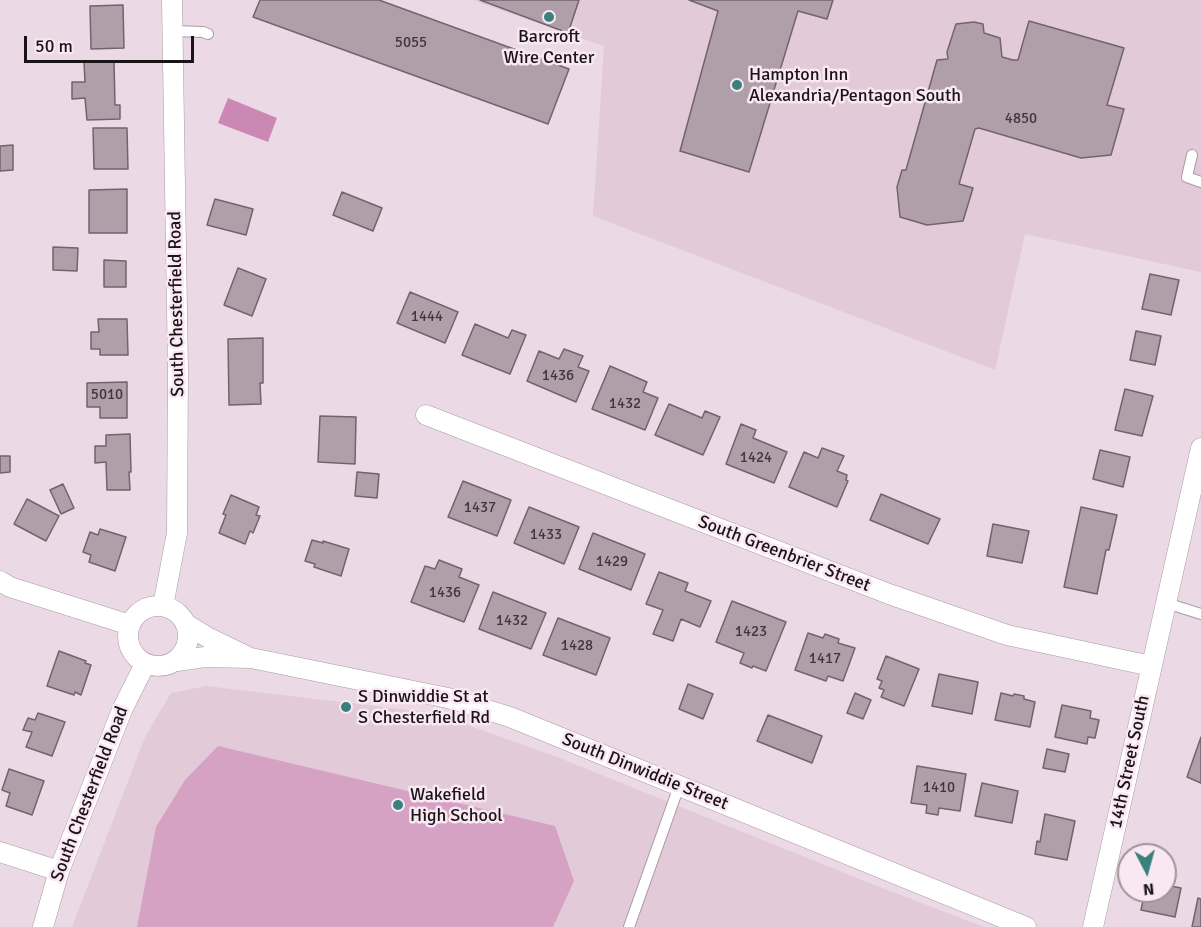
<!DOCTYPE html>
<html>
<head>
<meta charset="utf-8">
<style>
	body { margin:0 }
	#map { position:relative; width:1201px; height:927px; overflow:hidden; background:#ebdae5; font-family:Signika,sans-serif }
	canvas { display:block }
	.north { position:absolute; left:1117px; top:843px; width:60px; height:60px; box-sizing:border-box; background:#f9e7f2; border:2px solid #a0939a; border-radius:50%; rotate:174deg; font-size:16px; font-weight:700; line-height:24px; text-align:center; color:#1a1417 }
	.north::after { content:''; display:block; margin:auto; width:21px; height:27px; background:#39817d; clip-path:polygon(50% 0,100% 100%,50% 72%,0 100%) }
	.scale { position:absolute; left:24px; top:36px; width:170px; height:27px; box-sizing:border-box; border:3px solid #1a1417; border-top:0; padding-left:8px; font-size:18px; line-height:21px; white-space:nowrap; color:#1a1417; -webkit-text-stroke:4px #f9e7f2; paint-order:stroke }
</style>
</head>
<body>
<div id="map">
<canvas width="1201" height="927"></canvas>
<div class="north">N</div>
<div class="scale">50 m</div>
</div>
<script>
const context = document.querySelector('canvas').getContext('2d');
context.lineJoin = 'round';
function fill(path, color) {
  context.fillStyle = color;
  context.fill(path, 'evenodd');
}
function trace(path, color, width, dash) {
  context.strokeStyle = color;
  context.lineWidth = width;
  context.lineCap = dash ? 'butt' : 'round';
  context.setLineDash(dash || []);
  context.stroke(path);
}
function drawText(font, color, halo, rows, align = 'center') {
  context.font = font + ' Signika,sans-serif';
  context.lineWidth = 5;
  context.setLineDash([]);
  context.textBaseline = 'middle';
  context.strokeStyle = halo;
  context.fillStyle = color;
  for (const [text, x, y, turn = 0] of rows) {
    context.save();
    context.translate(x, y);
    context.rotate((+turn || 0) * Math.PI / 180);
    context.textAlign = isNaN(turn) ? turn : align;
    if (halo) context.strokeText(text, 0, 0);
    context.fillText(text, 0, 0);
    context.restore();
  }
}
const built = new Path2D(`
	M472 0H1201V272L1025 234 995 370 593 216 604 46Z
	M206 686 434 713 557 757 872 884 984 927H72L145 737 171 693Z`);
const green = new Path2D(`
	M218 746 555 826 574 881 553 927H137L156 827 185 780Z`);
const water = new Path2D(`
	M228 98 277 118 268 142 218 123Z`);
const building = new Path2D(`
	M260 0H379L569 69 548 124 253 17Z
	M480 0H579L568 33Z
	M689 0H833L827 19 798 11 749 172 680 151 718 11Z
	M123 5 124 48 91 49 90 6Z
	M1029 21 1124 48 1107 105 1124 109 1111 155 1081 158 979 128 975 129 959 184 973 188 963 221 927 225 900 217 897 187 902 170H906L937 60 948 59 947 52 956 24 974 22 983 24 984 33 1000 38 1002 57 1013 60H1018Z
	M114 61 115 105H120V119L87 120 85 98 72 99V82H85L84 62Z
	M93 128H127L128 169H94Z
	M13 145V170L0 171V146Z
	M127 189V233H89V190Z
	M342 192 382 208 373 231 333 215Z
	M215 199 253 209 246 235 207 225Z
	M53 247 78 248 77 271 53 270Z
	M104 260 126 261V287H104Z
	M238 268 266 279 252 316 224 305Z
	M1150 274 1179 280 1171 315 1142 309Z
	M410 292 458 312 445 343 397 323Z
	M98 319H127L128 355H100V349H91V332H99Z
	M475 324 508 338 512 330 526 335 510 374 462 355Z
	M1136 331 1161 336 1155 365 1130 360Z
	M263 338V383H260L261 404 229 405 228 339Z
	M564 349 583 356 578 367 589 371 576 402 527 381 539 351 559 359Z
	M610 366 647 382 643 392 658 398 645 430 592 409Z
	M127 382V418H100V407H87V383Z
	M1125 389 1153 396 1142 436 1115 430Z
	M669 404 702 418 705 411 720 417 703 455 655 435Z
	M320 416 356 417 355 464 318 462Z
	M741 424 756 430 753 438 787 452 774 483 726 464Z
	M130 434 131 472H129L130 490H107L106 462 95 463V446H106V435Z
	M822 448 844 456 837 471 847 475 846 480 848 481 837 507 789 487 804 452 818 458Z
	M1100 450 1130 457 1123 487 1093 479Z
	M0 456H10V472L0 473Z
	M357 472 379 474 377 498 355 496Z
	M463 481 511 500 497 536 448 517Z
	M63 484 74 508 61 514 50 490Z
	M881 494 940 519 928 544 870 520Z
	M231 495 259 507 256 515 260 516 253 533 250 531 245 544 219 533 226 515 223 514Z
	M27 499 59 516 46 541 14 524Z
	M529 507 579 527 564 564 514 543Z
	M1081 507 1117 515 1109 550H1106L1097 594 1064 587Z
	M993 524 1029 531 1022 563 987 556Z
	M100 529 126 537 115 571 89 562 91 555 83 552 90 532 98 535Z
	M593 533 645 554 631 590 579 569Z
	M312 540 323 543V541L349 549 341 576 314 567 315 564 305 561Z
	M439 560 462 569 459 577 479 585 464 622 411 602 425 566 435 569Z
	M659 572 688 583 685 591 711 601 700 627 681 619 673 641 653 634 663 610 646 604Z
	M493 592 546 613 531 649 479 629Z
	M732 601 786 622 766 671 753 666 752 668 740 663 744 653 716 642Z
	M558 618 610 638 596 675 543 655Z
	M808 633 823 638 825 634 839 639 838 643 855 648 843 681 828 676 826 681 795 670Z
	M59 651 86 661 85 663 91 665 81 695 75 692 74 695 47 686Z
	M886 656 919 669 904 706 881 697 884 690 879 688 882 681 877 679Z
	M939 674 978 682 972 714 932 706Z
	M688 684 713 694 703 719 679 709Z
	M855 693 871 700 863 719 847 713Z
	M1001 693 1013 696 1014 694 1024 696V699L1035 702 1030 727 995 720Z
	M1062 705 1091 711 1090 718 1099 720 1095 738 1088 737 1087 744 1055 737Z
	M38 713 65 722 52 756 26 747 32 732 23 730 28 718 35 720Z
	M768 715 822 736 812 763 757 741Z
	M1201 737V783L1187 777Z
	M1047 749 1069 754 1065 772 1043 768Z
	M917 766 966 774 960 811 939 808 938 815 926 813 927 805 911 803Z
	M9 769 44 781 32 815 6 806 10 793 2 790Z
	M982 783 1018 791 1012 823 975 816Z
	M1045 814 1075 821 1067 860 1035 854 1037 841 1040 842Z
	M1165 885 1181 888 1175 917 1141 910 1145 891H1165Z
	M1198 898 1201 899V927H1192Z`);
const lane = new Path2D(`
	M173 31 203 32 208 34
	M1192 155 1187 177 1201 182
	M1166 603 1201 614
	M629 927 679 786`);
const street = new Path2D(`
	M426 415 889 594 1007 635 1151 666
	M0 581 10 587 130 625
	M128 636a30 30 0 1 1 60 0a30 30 0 1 1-60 0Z
	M163 606 177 533 178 371 172 0
	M186 624 207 637 246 656
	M177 661 205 657 251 658 448 698 510 717 1026 927
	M0 852 59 871
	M43 927 59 871 122 710 145 664
	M1093 927 1201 448`);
const markers = [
	[549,17,6,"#39817d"],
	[737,85,6,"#39817d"],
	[346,707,6,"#39817d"],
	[398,805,6,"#39817d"]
];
const numberNames = [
	["5055",411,43],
	["4850",1021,119],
	["1444",427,317],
	["1436",558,376],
	["5010",107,395],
	["1432",625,404],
	["1424",756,458],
	["1437",480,508],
	["1433",546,535],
	["1429",612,562],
	["1436",445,593],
	["1432",512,621],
	["1423",751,632],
	["1428",577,646],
	["1417",825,659],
	["1410",939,788]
];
const poiNames = [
	["Barcroft",549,37,"center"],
	["Wire Center",549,58,"center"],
	["Hampton Inn",749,75],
	["Alexandria/Pentagon South",749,96],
	["S Dinwiddie St at",358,697],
	["S Chesterfield Rd",358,718],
	["Wakefield",410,795],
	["High School",410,816]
];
const streetNames = [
	["South Chesterfield Road",177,304,-91],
	["South Greenbrier Street",784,554,21],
	["14th Street South",1130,762,-78],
	["South Dinwiddie Street",645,772,22],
	["South Chesterfield Road",90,794,-69]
];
fill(built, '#e2cad9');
fill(green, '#d5a2c3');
fill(water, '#cc88b5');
fill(building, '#b09fa9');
trace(building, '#73636d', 1.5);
trace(lane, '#aa99a4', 12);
trace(street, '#aa99a4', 21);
trace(lane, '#fff', 10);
trace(street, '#fff', 20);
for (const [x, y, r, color] of markers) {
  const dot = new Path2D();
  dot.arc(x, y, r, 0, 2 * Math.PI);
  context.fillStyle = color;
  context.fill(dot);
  trace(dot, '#f9e7f2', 2);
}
drawText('15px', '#40373c', null, numberNames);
drawText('18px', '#1a1417', '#f9e7f2', poiNames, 'left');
drawText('18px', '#1a1417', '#f9e7f2', streetNames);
</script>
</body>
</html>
